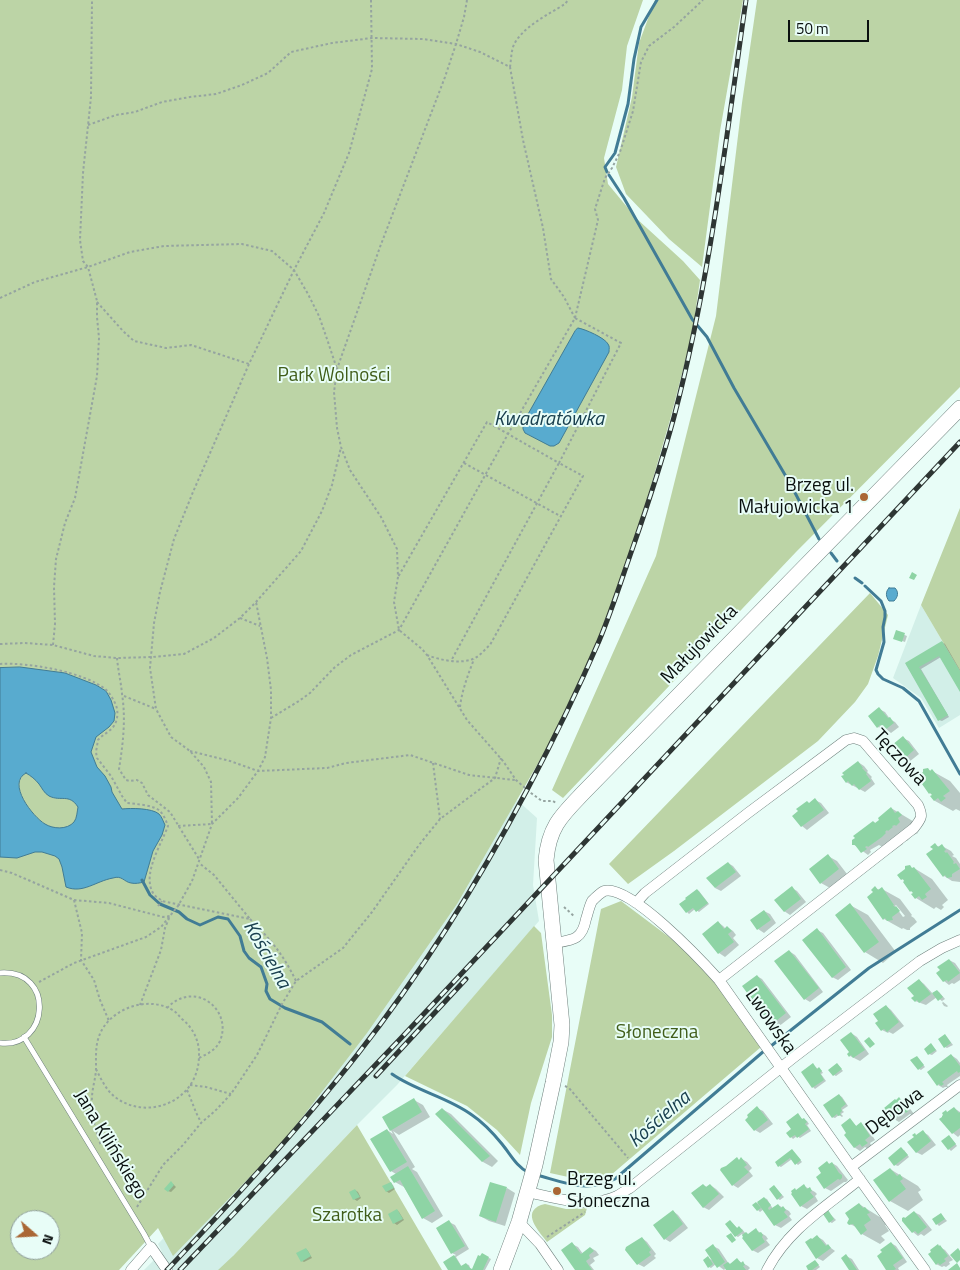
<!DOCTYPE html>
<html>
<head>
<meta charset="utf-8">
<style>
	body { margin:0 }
	#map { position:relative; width:960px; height:1270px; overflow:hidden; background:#e8fdf7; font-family:"Titillium Web",sans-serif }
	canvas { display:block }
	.north { position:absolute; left:10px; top:1210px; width:50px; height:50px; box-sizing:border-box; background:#e8fdf7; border:1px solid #8f9e9a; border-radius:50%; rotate:109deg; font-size:14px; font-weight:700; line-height:20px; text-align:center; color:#0a100f }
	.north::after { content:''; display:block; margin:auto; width:18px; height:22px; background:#aa6735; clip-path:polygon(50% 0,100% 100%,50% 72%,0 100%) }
	.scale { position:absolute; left:788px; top:20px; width:81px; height:22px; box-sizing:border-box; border:2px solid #0a100f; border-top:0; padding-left:6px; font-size:15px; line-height:18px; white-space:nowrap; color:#0a100f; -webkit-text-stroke:4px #e8fdf7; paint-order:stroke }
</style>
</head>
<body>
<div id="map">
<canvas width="960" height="1270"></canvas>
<div class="north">N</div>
<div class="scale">50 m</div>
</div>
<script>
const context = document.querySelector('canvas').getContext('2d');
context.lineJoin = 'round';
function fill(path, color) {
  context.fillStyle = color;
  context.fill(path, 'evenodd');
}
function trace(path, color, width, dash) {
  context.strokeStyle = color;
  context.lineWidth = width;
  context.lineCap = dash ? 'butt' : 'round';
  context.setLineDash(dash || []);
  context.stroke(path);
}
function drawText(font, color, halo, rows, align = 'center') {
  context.font = font + ' "Titillium Web",sans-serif';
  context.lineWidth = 4;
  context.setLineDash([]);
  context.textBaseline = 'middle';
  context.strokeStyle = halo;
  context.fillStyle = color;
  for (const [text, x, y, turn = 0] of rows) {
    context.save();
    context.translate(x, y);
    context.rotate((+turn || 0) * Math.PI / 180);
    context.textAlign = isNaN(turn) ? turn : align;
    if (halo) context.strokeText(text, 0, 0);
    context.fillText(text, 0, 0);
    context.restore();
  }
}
const built = new Path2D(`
	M921 605 960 671V715L939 728 921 698 893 678Z
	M507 791 537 818 533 885 539 921 397 1085 357 1125 233 1256V1270H144L162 1252 158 1244 268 1128Z`);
const green = new Path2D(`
	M0 0H643L627 46 622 90 604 158 608 184 637 219 683 261 700 280 692 335 670 420 632 551 599 640 552 739 457 904 367 1033 281 1145 173 1256 158 1228 119 1270H0ZM20 1220H50V1250H20Z
	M655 0H743L720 131 702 267 669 239 626 194 616 167 632 97 639 43Z
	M757 0H960V387L796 552 563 798 552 790 656 556 716 316 742 103Z
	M960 508V671L921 605Z
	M870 593 888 615 878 656 868 684 855 702 818 741 674 851 628 884 609 864Z
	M621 901 685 949 715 980 761 1047 611 1175 595 1180H582L550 1173 601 909Z
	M534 926 541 933 552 1015V1037L531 1103 520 1155 497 1130 467 1106 405 1076Z
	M357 1125 442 1270H218L233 1256Z
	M541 1205 545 1204 566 1209 587 1208 585 1215 547 1242C539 1231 521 1213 541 1205Z`);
const water = new Path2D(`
	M578 328C585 329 605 338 608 344 610 347 609 348 609 352L559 443 554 446H550L525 433 523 429V423L575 331Z
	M889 588H895C899 592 898 597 894 601H889C886 597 885 592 889 588Z
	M20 667 65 673 96 685 106 691 111 700 115 713 114 721 109 727 96 737 91 752 97 767 105 776 111 787 112 792 122 809C131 808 152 808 159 814 162 817 163 821 165 825L162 835 153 851 144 882C140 883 135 884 131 883 124 882 122 875 113 878 96 881 83 894 66 887L62 867 59 859 55 856 42 852H35L17 858 0 857V668ZM26 773C31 776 35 779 39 784 42 788 44 793 49 796 61 802 69 793 78 807 77 812 77 818 74 822 67 830 53 829 45 824 33 817 6 783 26 773Z`);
const shadow = new Path2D(`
	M897 632 907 636 905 642 897 639Z
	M942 642 945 644 960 670V689L941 657 921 669 949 717 942 721 939 720 906 664Z
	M879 709 885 712 890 719 895 722 899 727 891 733 885 729 883 730 878 727Z
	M903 738 909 741 919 754 909 762 904 759Z
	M858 762 864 766 868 771 867 772 872 777 871 778 875 784 865 792 846 782Z
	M927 769 931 771H932L950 781 960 793V811L956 809 953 811 935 801 932 796 934 795 930 793 923 785 924 784 921 782Z
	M815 800 821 803 829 813 807 830 802 826 810 804Z
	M891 808 916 823 915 829 918 833 910 837V838L907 841 906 840 903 843V844L892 852 879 845 870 850 871 852 868 855 853 844 874 822 876 824Z
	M935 845 940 847 942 846 951 851 954 855 952 856 956 858 960 864V882L952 881 944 876 934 850Z
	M828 856 837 861 847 874 830 888 821 883Z
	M728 863 733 866 741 876 721 891 715 888Z
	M914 868 932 879 948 900 942 905 944 907 941 910 936 907 934 909 916 898 915 893 906 881 902 879Z
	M792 888 797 891 806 902 790 915 784 911Z
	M875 888 880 890 882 889 900 899 912 915 911 916 914 918 917 922 910 928V930H907L903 928 902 929 884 919 874 892ZM896 905 905 916 903 917 895 906Z
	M697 890 699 891 709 904 699 912 695 909 689 914 687 912Z
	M850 905 868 915 896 952 883 963 865 952Z
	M764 911 770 914 776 923 764 933 758 929 751 921Z
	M718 922 723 926 726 929 727 927 733 931 736 935 733 938 739 945 725 957 719 953 704 934Z
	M817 930 823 933 851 970 838 980 832 977Z
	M789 951 795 955 823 992 810 1002 805 999Z
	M949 960 955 963 960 970V980L954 984 952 983 949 985 944 981Z
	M757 976 762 979 791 1017 778 1027 772 1024Z
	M919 980 924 984 933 994 937 991 939 992 945 999 942 1001 948 1006 947 1007 944 1006 942 1003 943 1002 937 997 926 1005 915 1001Z
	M886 1006 891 1010 904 1026 893 1034 889 1032 888 1033 882 1030Z
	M851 1033 857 1037 869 1054 860 1061 850 1056Z
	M945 1035 947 1037 953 1045 947 1048 945 1047Z
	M931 1045 937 1051 932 1055 929 1054Z
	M951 1055 957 1059 960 1063V1076L947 1085 948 1087H945L943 1088 938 1085Z
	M917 1057 925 1067 921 1070 919 1069Z
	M837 1064 843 1071 836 1076 834 1075Z
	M813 1065 818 1069 821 1070 823 1073 821 1074 826 1081 815 1089 813 1087Z
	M839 1095 842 1097 848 1106 842 1110 844 1112 841 1114 843 1116 842 1117 839 1115 835 1118 832 1117Z
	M900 1099 905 1102 914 1114 912 1115 910 1114 899 1122 894 1119Z
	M414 1100 423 1105 430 1117 399 1135 393 1131 415 1167 412 1169 417 1172 443 1216 432 1223 423 1218 404 1187 395 1182 396 1174 391 1171 372 1140 387 1130 393 1134 384 1118Z
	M757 1108 763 1111 773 1124 760 1133 755 1130Z
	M954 1108 960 1112V1135L958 1137 953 1133 948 1113Z
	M442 1109 451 1114 498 1161 492 1167 483 1162 437 1114Z
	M798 1115 803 1120 804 1119 807 1121 809 1124 807 1125 811 1131 800 1138 797 1136 793 1139 791 1137Z
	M851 1120 857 1127 861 1124 867 1127 875 1140 870 1143 872 1147 868 1149 865 1147 860 1151 854 1147Z
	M923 1132 928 1135 936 1145 922 1155 916 1152 917 1136Z
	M951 1138 957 1146 951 1151 949 1149Z
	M792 1150 802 1162 798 1165 792 1159 781 1167 779 1166Z
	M904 1150 909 1157 898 1166 895 1165Z
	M742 1159 747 1162 752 1168 749 1171 753 1176 738 1188 733 1185 740 1161Z
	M827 1163 830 1164 832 1163 837 1166 848 1180 846 1182H844L831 1191 825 1188Z
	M890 1169 918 1186 921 1190 918 1192 923 1200 908 1211 890 1201Z
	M391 1183 393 1185 395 1189 389 1193 386 1191Z
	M173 1184 176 1187 171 1192 168 1191Z
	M703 1185 707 1187 710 1185 716 1189 724 1197 709 1210 703 1207Z
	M774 1186 784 1197 780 1200 778 1199Z
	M804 1186 815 1192 817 1194 815 1196 818 1201 807 1209 801 1206 797 1191Z
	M507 1188 515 1193 505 1226 489 1221 480 1216Z
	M355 1190 358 1192 361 1198 357 1201 354 1199Z
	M764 1198 767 1199 773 1209 778 1205 789 1211 791 1214 789 1216 792 1220 781 1228 775 1225 764 1209 760 1212 754 1206Z
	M859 1204 883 1219 887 1224 885 1225 889 1231 881 1236 885 1240 880 1244 862 1234 858 1228 850 1224Z
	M397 1210 399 1212 404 1220 397 1225 394 1223Z
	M673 1211 678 1215 688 1228 670 1242 665 1239Z
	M828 1212 836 1220 832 1223 830 1222Z
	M914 1212 920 1215 932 1230 924 1236 921 1234 918 1236 913 1232 905 1219Z
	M941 1214 947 1221 939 1226 937 1224Z
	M730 1221 738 1229 739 1228 742 1229 746 1234 748 1235 756 1230 766 1236 768 1239 766 1240 770 1245 758 1253 752 1250 742 1234 738 1237 736 1236Z
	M449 1222 455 1225 469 1249 456 1257 462 1267 466 1264 469 1265 471 1270H449L444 1262 456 1255 452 1253Z
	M818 1237 823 1240 827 1245 835 1251 823 1261 817 1258 813 1240Z
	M642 1238 647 1242 656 1254 654 1256 656 1258 644 1267 638 1264Z
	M891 1243 896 1246 907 1262 898 1268 899 1270H887Z
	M572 1244 578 1247 583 1254 591 1248 596 1251 599 1255 593 1258 595 1261 590 1265 594 1270H577Z
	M713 1246 719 1249 729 1264H730L737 1260 748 1266 750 1268 748 1270H727L726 1268 724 1270 716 1264 711 1268 709 1267 708 1258 714 1261Z
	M938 1246 945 1250 953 1260 949 1262 950 1264 946 1267 944 1266 942 1267 936 1264Z
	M306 1249 308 1251 312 1258 304 1262 302 1261Z
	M483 1255 491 1259 485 1270H473Z
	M846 1256 852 1259 859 1270H851Z
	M815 1261 820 1267 816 1270H809Z`);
const stream = new Path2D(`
	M607 172 605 167 615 153 628 104 634 59 641 27 657 0
	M609 175 624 198 692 319 707 337 734 388 791 485 819 539
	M831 553 837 561
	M855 578 862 583
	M865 586 881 601 885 611V617L883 627 884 642 876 670 878 674 883 679 903 688 919 701 960 774
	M142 880 150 895 160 904 179 912 187 919 200 925 218 917 228 919 240 936 244 951 249 958 261 967 267 984 266 991 270 999 285 1008 322 1022 350 1044
	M771 1046 869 968 960 910
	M392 1074C416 1091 448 1097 472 1115 484 1123 493 1133 502 1144 511 1155 516 1166 529 1173
	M537 1175C566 1183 586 1193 615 1179L764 1051`);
const building = new Path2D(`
	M912 572 917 575 914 580 909 578Z
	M896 630 905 633 902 642 893 639Z
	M942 641 960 671V692L939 656 919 667 948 715 938 721 905 663Z
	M879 707 888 718 890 717 894 723 885 730 880 725 877 728 868 716Z
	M903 736 914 750 903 760 892 745Z
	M858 761 863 768H862L867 773 866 774 871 781 859 790 854 784 852 786 848 781 846 783 841 776 844 775 842 773Z
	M928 768 930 771 932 769 950 791 943 796 946 798 941 802 938 798 934 801 930 796 932 795 930 793 929 794 922 784H923L921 782 920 783 916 778 923 772V769Z
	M815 798 824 810 801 827 792 816 798 811 796 809 807 801 809 803Z
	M891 807 895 813 898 811 902 815 898 818 900 822 896 826 895 825 892 826 893 827 888 831 887 830 885 832 886 833 882 837 868 847 867 846 865 847 867 849 861 853 855 845H852V840L855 838 853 836 873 821 875 823 879 820 878 818Z
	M935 843 938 847 942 844 946 850 944 851 946 853 947 852 954 862 953 863 954 864 956 863 960 869 952 874V877L947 878 945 875 943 877 926 854 933 849 930 847Z
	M828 854 839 869 820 884 809 869Z
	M728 862 736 872 715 888 706 878Z
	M910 865 912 868 914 867 931 889 925 894 927 897 922 900 919 896 915 899 911 894 913 893 911 891 910 892 903 882 904 881 903 879 901 880 897 875 905 869V866Z
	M792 886 801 899 784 912 774 900Z
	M875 886 878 890 882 887 894 905H893L895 907 896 906 900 911 892 917 893 920 887 921 885 918 883 920 867 897 873 892 871 890Z
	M697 889 708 903 696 912 693 908 686 913 679 904 686 899 685 898Z
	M850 903 879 942 864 953 835 915Z
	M764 910 771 920 757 930 750 920Z
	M718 921 724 929 727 926 732 931 728 934 734 942 718 954 702 934Z
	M817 928 846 967 832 978 802 940Z
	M789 950 819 988 804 1000 774 961Z
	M949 959 960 973 948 982 947 980 943 982 936 973 940 970 937 967Z
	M757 975 786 1013 771 1025 742 986Z
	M919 979 931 994 919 1003 917 1000 915 1002 911 998 914 996 907 988Z
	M937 990 943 997 938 1001 932 993Z
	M886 1005 899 1022 887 1032 884 1029 881 1031 875 1023 878 1021 873 1014Z
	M851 1032 865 1050 853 1058 851 1055 849 1057 847 1054 849 1052 840 1040Z
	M945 1034 951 1043 944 1048 938 1039Z
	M869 1037 875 1044 870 1048 864 1041Z
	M931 1043 936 1050 928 1055 924 1049Z
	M951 1054 960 1066V1072L958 1073 957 1071 942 1082 944 1084 941 1086 939 1084 937 1086 927 1072Z
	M917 1056 924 1065 918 1070 910 1060Z
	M813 1063 817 1069 819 1067 822 1071 820 1073 824 1080 812 1088 801 1072Z
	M837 1063 842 1069 833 1076 828 1070Z
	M839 1094 846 1104 841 1108 842 1111 840 1113 841 1115 838 1116 837 1114 832 1118 823 1105Z
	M899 1097 909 1110 906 1113 904 1111 893 1120 884 1108 895 1099 896 1100Z
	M414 1098 422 1112 390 1131 382 1117Z
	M757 1106 768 1120 754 1131 745 1120 748 1117 747 1115Z
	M954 1107 959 1113 960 1112V1128L952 1134 939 1119 942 1117V1116L943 1115 942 1113 946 1110 947 1112Z
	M442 1108 490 1156 482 1162 435 1114Z
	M798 1113 802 1119 804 1118 807 1122 805 1124 809 1129 797 1138 795 1135 790 1138 786 1133 791 1129 786 1122Z
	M850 1118 856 1126 861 1122 870 1136 865 1140 868 1143 862 1147 860 1144 854 1148 844 1135 846 1133 841 1125Z
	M387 1129 407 1162 390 1172 370 1139Z
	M923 1130 931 1141 916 1153 907 1142 914 1137 912 1135 915 1133 916 1135Z
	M949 1135 956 1144 948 1150 941 1141Z
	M901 1147 908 1155 894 1166 888 1158Z
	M792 1149 801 1160 795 1165 790 1158 778 1167 775 1162Z
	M737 1157 739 1160 741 1157 747 1165 744 1167 749 1172 732 1186 720 1170 721 1168 726 1166Z
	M827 1161 829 1164 832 1162 839 1173 842 1175V1178L840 1180 838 1179 824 1189 816 1177 821 1173 818 1168Z
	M408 1166 435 1211 422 1219 400 1180 394 1183 390 1177Z
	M890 1168 897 1176 900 1174 903 1179 900 1181 906 1189 889 1202 873 1180Z
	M171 1181 174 1185 168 1192 164 1189Z
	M391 1182 394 1188 386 1192 382 1186Z
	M490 1182 507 1187 496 1222 479 1216Z
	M703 1184 706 1187 710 1184 719 1194 703 1208 691 1193Z
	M804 1184 807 1189 810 1187 812 1191 810 1192 814 1197 800 1207 791 1194 792 1193 791 1191 795 1188 796 1190Z
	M774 1185 782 1195 777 1200 769 1189Z
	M355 1189 360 1197 353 1200 349 1192Z
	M764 1197 771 1205 768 1208 769 1210 778 1204 781 1208 783 1206 786 1210 784 1212 788 1217 774 1226 757 1202Z
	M756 1202 761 1208 757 1211 752 1205Z
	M859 1203 863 1208 865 1207 870 1213 867 1214 871 1220 864 1225 867 1230 861 1235 853 1224 849 1225 847 1223 849 1219 845 1213Z
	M397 1209 403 1219 393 1224 388 1214Z
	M673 1210 683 1224 664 1240 653 1225Z
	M828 1210 834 1219 829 1223 823 1214Z
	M914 1211 927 1227 918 1234 915 1231 912 1233 902 1221V1218L904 1217 905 1218Z
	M941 1213 945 1219 936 1225 932 1219Z
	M449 1220 465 1246 451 1254 436 1228Z
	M730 1220 737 1228 739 1226 743 1231 735 1237 725 1224Z
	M756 1228 759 1233 761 1232 763 1235 762 1237 765 1242 752 1251 742 1238 743 1237 742 1235 746 1232 748 1234Z
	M731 1233 736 1240 732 1243 726 1236Z
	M817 1235 826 1246 828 1244 831 1248 816 1259 805 1242 811 1238 812 1239Z
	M642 1237 651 1250 649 1252 651 1255 637 1265 625 1250 626 1247Z
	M572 1242 581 1254 590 1247 594 1251 589 1255 590 1258 586 1261 592 1270H575L561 1250Z
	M891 1242 903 1258 893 1265 896 1269 894 1270H886L877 1256 882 1252 880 1250Z
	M713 1244 725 1262 717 1268 705 1250Z
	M938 1244 939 1246 940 1245 948 1256 944 1259 946 1261 940 1265 938 1263 936 1265 928 1254 931 1252 930 1250Z
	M306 1248 311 1256 301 1262 296 1253Z
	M958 1248 960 1251V1260L957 1263 950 1255Z
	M482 1253 489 1257 483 1270H448L443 1262 454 1255 461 1266 466 1263 470 1268 472 1269 478 1255 480 1256Z
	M846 1254 857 1270H849L841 1258Z
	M708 1256 713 1264 708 1268 703 1260Z
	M737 1258 741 1263 743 1261 745 1265 743 1266 746 1270H726L723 1265 728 1262 730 1264Z
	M815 1260 819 1265 812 1270H808L806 1266Z
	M957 1263 960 1268V1270H948Z`);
const path = new Path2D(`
	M467 0 464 17 456 44 445 77 380 247 337 369 334 392 337 428 341 447 350 470 381 517 397 549 398 577 394 602 399 630 422 649 427 655 467 720 503 761 516 780 531 793 542 801H553L556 803
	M510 67C511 61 511 54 513 47 520 28 549 14 565 4L568 0
	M88 125 116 115 135 112 162 102 190 97 216 94 242 85 268 73 291 52 332 43 372 38 423 39 456 44 480 52 510 67 523 140 543 228 551 279 564 297 575 318
	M0 298 35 282 88 267 130 252 164 246 242 244 272 251 294 270 308 294 319 316 327 339 337 369
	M97 302 123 331 134 341 166 348 191 345 249 364
	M575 318 598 220 595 209 605 178 612 168 620 152 633 111 641 62 649 46 674 27 703 0
	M464 463 560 516
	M240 618 260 626
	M0 644 25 643 53 645 94 656 117 658 152 657 184 654 214 638 240 618 256 602 301 551 322 511 332 485 341 447
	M53 645 55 624 54 587 56 559 65 523 75 498 97 376 99 338 97 317V301L88 267 83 261 80 240 83 173 91 97 92 0
	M427 655C440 660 461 665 475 658 481 655 485 649 490 645L583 476 559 463 451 661
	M117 658C118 670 121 682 122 694 126 719 123 744 119 769L126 780 130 781 137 780 142 783 148 795 170 812 199 859
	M0 664C27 662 84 672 105 689 110 693 113 699 116 705 118 711 118 718 115 724 112 731 103 734 98 740L96 752 97 758 111 776 122 796 127 803C135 804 154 805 160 811 164 815 166 821 168 826 161 845 142 874 153 893 155 897 159 898 162 901L250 919 214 875 199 863
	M124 696 156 709
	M460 707C462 690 468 675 474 659
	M271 718 299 701 310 693 334 668 351 655 399 630 508 434 575 318 621 343 559 463 487 422 398 577
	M190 751 230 761 258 771 327 768 346 763 410 755 469 775 515 780
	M433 763 440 819
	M178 826 212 824 211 782 204 767 190 751 171 737 156 709 150 668 154 623 160 592 174 539 193 492 249 364 294 270 324 213 349 153 372 69 371 0
	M0 870 12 873 74 900 109 903 163 917 170 916 165 928 161 950 140 1005
	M74 900 82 933 81 960 94 980 100 1000 109 1021
	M158 906 162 901
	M564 907 575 917
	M250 919C271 940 283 954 296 981
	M39 982 74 963 146 937 161 927 178 906 192 881 212 824 238 798 258 771 265 757 271 718V690L267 658 256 602
	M167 1008C195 979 233 1010 220 1041 216 1050 207 1054 199 1058
	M96 1069C101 1079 106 1090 115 1097 145 1120 191 1104 198 1066 199 1062 199 1056 199 1051 198 1038 192 1027 182 1019 179 1016 177 1013 174 1011 151 996 117 1006 103 1028 95 1041 96 1053 96 1068 96 1078 92 1088 92 1098 90 1114 96 1130 101 1146
	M190 1085 206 1087 231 1094
	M565 1086 569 1088 628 1158
	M187 1090C192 1101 195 1112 201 1122
	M137 1207 163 1165 183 1145 201 1123 215 1111 231 1094 257 1055 282 1004 296 981 343 948 372 912 419 845 440 819 495 778 501 758
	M547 1237 585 1212`);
const lane = new Path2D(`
	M0 973C56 969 49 1049 0 1043
	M24 1037 144 1234 151 1247`);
const street = new Path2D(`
	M636 903 645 893 748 813 846 740 854 738 863 741 918 805C923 816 922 818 914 828L719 980
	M554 943C573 940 582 940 586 919 588 913 589 907 592 901 595 898 600 893 604 891 629 883 702 961 719 980L851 1167 925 1270
	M851 1167 960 1085
	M528 1192C556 1198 589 1209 617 1196 621 1194 626 1190 630 1188L793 1058 920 961 942 948 960 940
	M519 1222 540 1244 558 1270
	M131 1270 151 1247 167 1270
	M767 1270C788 1229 826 1207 860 1179`);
const secondary = new Path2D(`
	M501 1270 519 1222 535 1165 553 1083 561 1042 562 1025 546 860C549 826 562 815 584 792L960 408`);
const rail = new Path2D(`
	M376 1076 466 979
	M167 1270C233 1200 298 1130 357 1055 422 972 478 883 527 790 553 741 577 692 599 641 612 610 622 578 633 547 648 504 662 461 674 417 710 280 726 139 746 0
	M180 1270 403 1036 960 442`);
const markers = [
	[864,497,5,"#aa6735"],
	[557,1191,5,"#aa6735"]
];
const parkNames = [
	["Park Wolności",334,376],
	["Słoneczna",657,1033],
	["Szarotka",347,1216]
];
const poiNames = [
	["Brzeg ul.",854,486],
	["Małujowicka 1",854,508],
	["Brzeg ul.",567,1180,"left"],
	["Słoneczna",567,1202,"left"]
];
const streetNames = [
	["Małujowicka",700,645,-46],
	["Tęczowa",899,758,47],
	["Lwowska",770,1022,55],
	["Dębowa",895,1112,-37],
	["Jana Kilińskiego",110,1145,59]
];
const waterNames = [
	["Kwadratówka",549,420],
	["Kościelna",266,955,60],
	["Kościelna",660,1120,-41]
];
fill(built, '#d2efe8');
fill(green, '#bcd4a6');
fill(water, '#58abcf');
trace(water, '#417c95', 1);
fill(shadow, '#0003');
trace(stream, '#417c95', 3);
fill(building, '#8ed4a5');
trace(lane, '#6f817d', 6);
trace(street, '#6f817d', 11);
trace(secondary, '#6f817d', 16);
trace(path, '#95a4a0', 2, [2.5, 2.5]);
trace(lane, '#fff', 5);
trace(street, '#fff', 10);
trace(secondary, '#fff', 15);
trace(rail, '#2e3634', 5);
trace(rail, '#e8fdf7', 3, [9]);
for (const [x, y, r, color] of markers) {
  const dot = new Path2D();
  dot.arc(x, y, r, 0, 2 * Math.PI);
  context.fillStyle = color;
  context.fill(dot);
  trace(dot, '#e8fdf7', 2);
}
drawText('19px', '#405d19', '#e8fdf7', parkNames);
drawText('19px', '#0a100f', '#e8fdf7', poiNames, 'right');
drawText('19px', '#0a100f', '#e8fdf7', streetNames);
drawText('italic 20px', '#1a404f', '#e8fdf7', waterNames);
</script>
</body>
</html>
